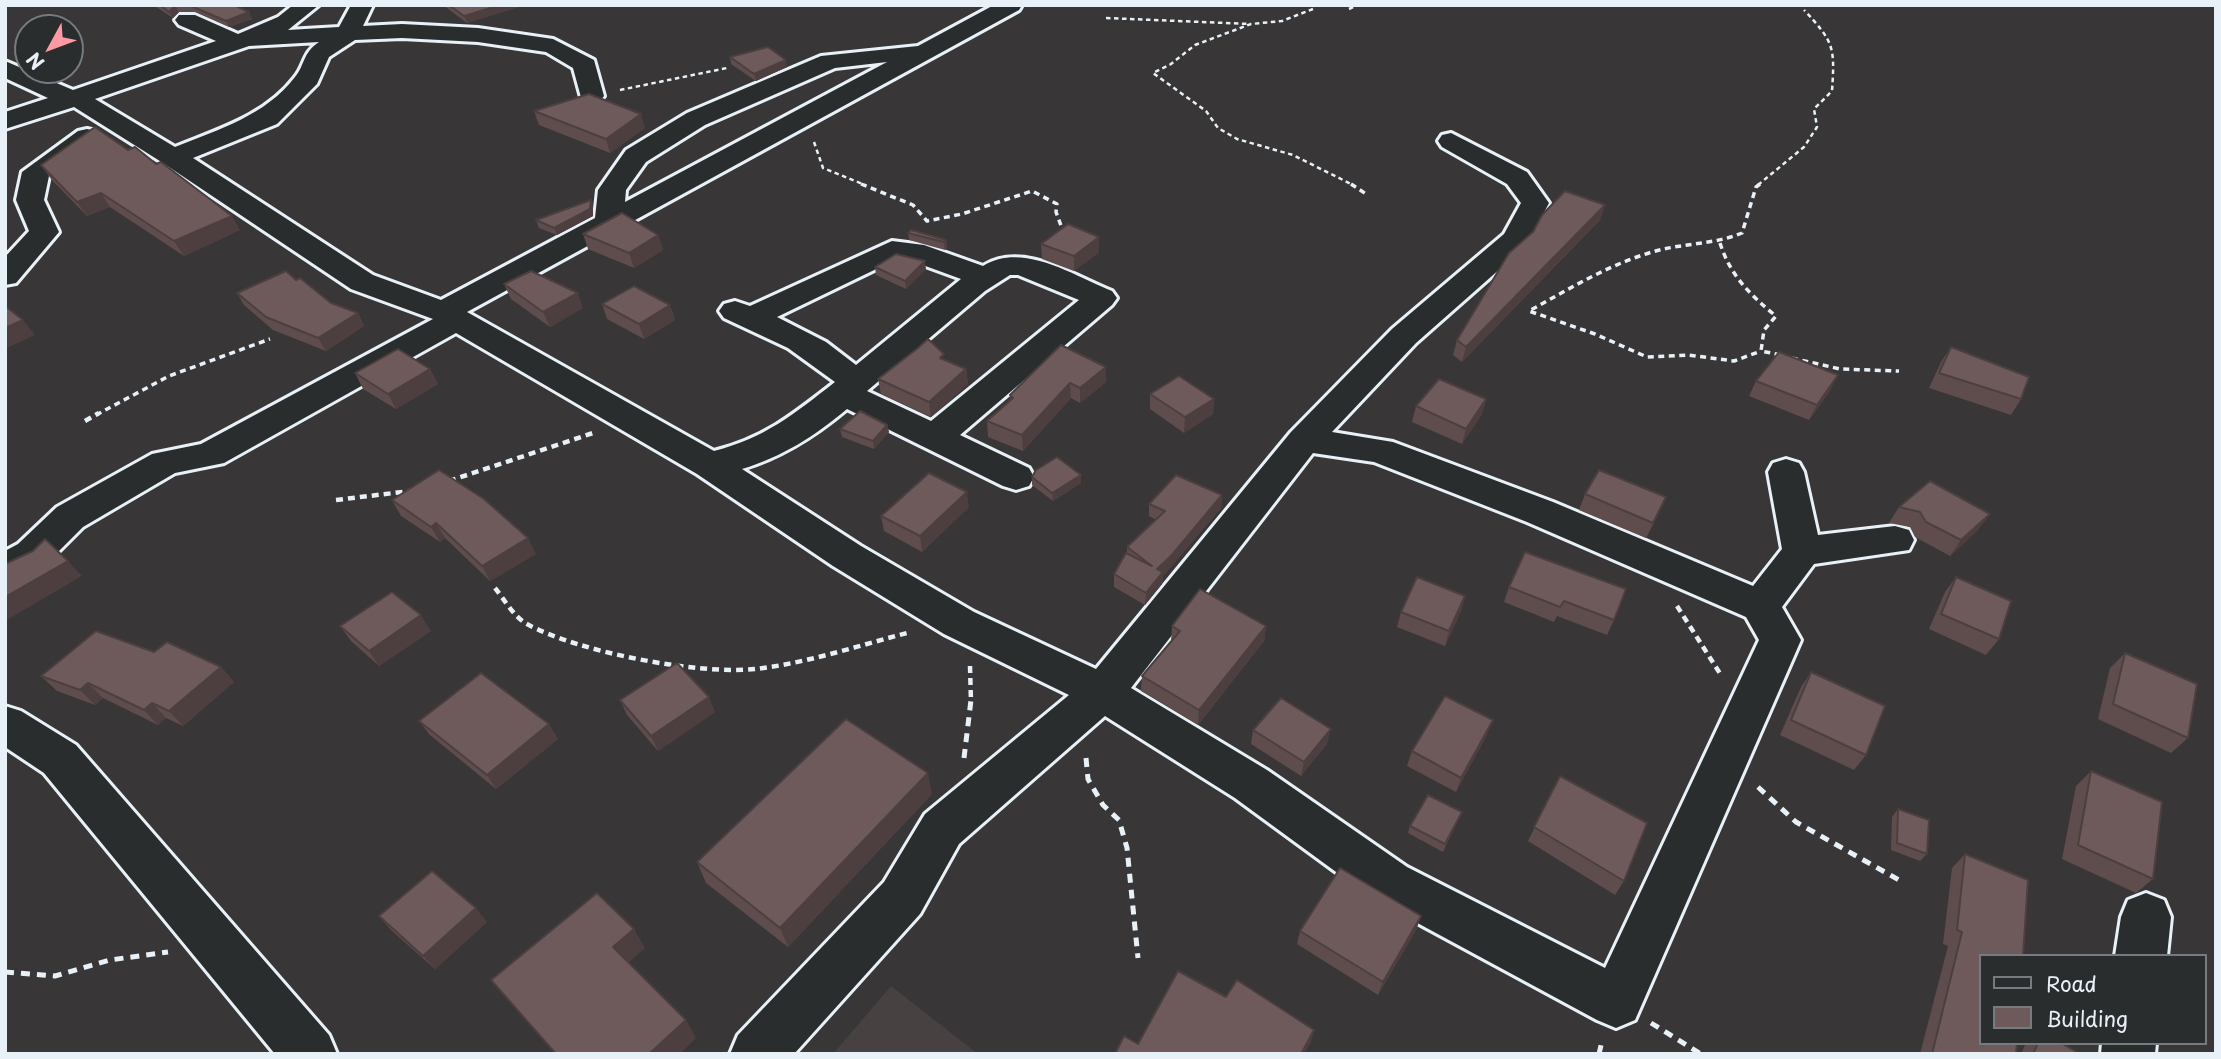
<!DOCTYPE html>
<html>
<head>
<meta charset="utf-8">
<style>
	body { margin:0 }
	#map { position:relative; width:2221px; height:1059px; overflow:hidden; background:#383637; font-family:"Playpen Sans",sans-serif }
	canvas { display:block }
	.frame { position:absolute; inset:0; border:7px solid #e8f1f8; pointer-events:none }
	.legend { position:absolute; left:1979px; top:954px; width:228px; height:91px; box-sizing:border-box; background:#2a2d2e; border:2px solid #767b7f; margin:0; padding:9px 12px; list-style:none; font-size:21px; color:#e8f1f8 }
	.legend li { display:flex; align-items:center; gap:14px; height:35px }
	.legend b { width:35px; border:2px solid #767b7f }
	.north { position:absolute; left:14px; top:14px; width:70px; height:70px; box-sizing:border-box; background:#2a2d2e; border:2px solid #767b7f; border-radius:50%; rotate:229deg; font-size:19px; font-weight:700; line-height:28px; text-align:center; color:#e8f1f8 }
	.north::after { content:''; display:block; margin:auto; width:24px; height:32px; background:#ff9aa2; clip-path:polygon(50% 0,100% 100%,50% 72%,0 100%) }
</style>
</head>
<body>
<div id="map">
<canvas width="2221" height="1059"></canvas>
<div class="frame"></div>
<ul class="legend">
<li><b style="height:9px;background:#2a2d2e"></b>Road</li>
<li><b style="height:19px;background:#6e5a5a"></b>Building</li>
</ul>
<div class="north">N</div>
</div>
<script>
const context = document.querySelector('canvas').getContext('2d');
context.lineJoin = 'round';
function fill(path, color) {
  context.fillStyle = color;
  context.fill(path, 'evenodd');
}
function trace(path, color, width, dash) {
  context.strokeStyle = color;
  context.lineWidth = width;
  context.lineCap = dash ? 'butt' : 'round';
  context.setLineDash(dash || []);
  context.stroke(path);
}
const built = new Path2D(`
	M891 986 978 1054H833Z`);
const pathFar3 = new Path2D(`
	M1313 9 1282 21 1251 24 1195 45 1171 64 1153 73 1206 111 1218 128 1237 139 1293 155 1353 185
	M1349 9 1358 5
	M1106 18 1250 24
	M620 90 727 68
	M814 142 823 168 865 185
	M1758 185 1804 147 1817 127 1814 109 1832 91C1835 47 1834 42 1804 10`);
const pathFar2 = new Path2D(`
	M861 184 913 205 927 221 962 214 1032 191 1057 204 1056 212 1063 231
	M1351 184 1366 194
	M1760 184 1756 187 1742 233C1713 245 1682 243 1652 252 1608 265 1569 289 1529 311L1595 334 1647 357 1688 355 1734 361 1761 351
	M1720 243C1730 275 1750 295 1776 316L1764 330 1761 351 1781 355
	M1792 358 1840 369 1899 371
	M96 415 169 376 270 339`);
const pathFar1 = new Path2D(`
	M85 421 99 413
	M449 481 593 433
	M336 500 410 491
	M495 588C504 599 514 617 527 624 578 652 698 675 756 669 807 663 857 646 907 633
	M1677 606 1721 675
	M970 666 971 702`);
const path = new Path2D(`
	M964 758 971 700
	M1086 758 1088 779 1103 805 1119 820 1127 848 1138 958
	M1758 787 1796 822 1899 880
	M5 972 55 976 110 960 168 952
	M1651 1023 1701 1054
	M1599 1054 1602 1041`);
const minor = new Path2D(`
	M293 5H319L288 30 339 27 351 5H373L363 26 402 24 478 28 553 39 594 60 604 96 600 101H582L573 68 546 52 478 42 402 38 355 40 329 57 317 84 277 124 193 158 373 275 441 300 595 218 598 190 626 150 687 113 821 56 918 46 994 5H1022L1019 10 467 312 714 451C765 438 794 414 835 382L788 348 724 318 719 311 724 304 735 301 750 306 892 241 924 245 983 266C1023 241 1074 276 1112 291L1117 298 1112 305 960 435 1029 468 1034 477 1029 486 1016 490 1003 486 847 409C815 436 782 457 742 469L861 546 974 612 1096 669 1291 432 1392 329 1504 234 1521 203 1507 184 1442 147 1438 141 1442 135 1451 133 1527 172 1549 203 1527 245 1416 343 1332 432 1393 442 1553 502 1753 586 1782 549 1768 472 1773 463 1786 459 1799 463 1804 472 1818 535 1895 526 1909 530 1914 540 1909 550 1814 564 1782 607 1801 640 1635 1020 1616 1028 1597 1020 1373 899 1235 798 1105 716 959 844 920 914 794 1054H730L738 1035 884 882 925 814 1069 695 944 634 833 566 697 474 456 333 224 463 175 473 83 527 46 564 5 585V551L18 544 57 507 152 454 201 444 433 319 351 289 163 163 74 107 5 129V112L48 98 5 78V61L73 90 216 41 179 25 175 20 179 15H195L238 34 278 17ZM319 42C303 52 305 65 295 77 265 116 219 129 175 147L95 99 249 46ZM887 62 625 202 626 190 646 162 705 125 835 68ZM897 259 909 260 961 279 856 365 826 342 777 317ZM1010 275H1018L1079 300 931 421 867 391 985 291ZM1313 453 1374 462 1527 522 1746 617 1759 640 1605 968 1407 867 1267 770 1131 688Z
	M87 129 96 131 100 137 96 143 49 176 44 200 59 232 16 283 5 285V257L29 231 16 200 22 172 78 131Z
	M5 706 21 711 76 745 329 1035 337 1054H275L44 773 5 747Z
	M2146 893 2164 900 2171 917 2167 956H2115L2121 917 2128 900Z
	M2102 1043H2156L2155 1054H2101Z`);
const wall = new Path2D(`
	M153 5H234L252 19 229 27 195 12H179L173 18Z
	M443 5H525L467 23Z
	M730 57 787 67 756 81 731 64Z
	M534 111 645 128 610 153 539 125Z
	M41 165 240 230 184 256 110 207 87 216 51 179Z
	M591 200 593 208V216L557 235 539 228 536 220Z
	M1605 205 1600 220 1462 362 1453 355 1457 340Z
	M908 233 946 240 947 247 945 250 909 240Z
	M583 234 658 235 663 250 634 268 588 249Z
	M1041 244 1099 252 1074 271 1042 259Z
	M875 267 926 269 906 289 876 275Z
	M296 280 331 303 358 313 364 326 326 351 273 330 244 305 237 293Z
	M504 284 583 308 550 327 511 299Z
	M602 304 670 305 675 320 644 339 607 319Z
	M1061 345 1106 382 1080 403 1071 398 1023 451 988 437 987 421 1011 400 1010 395Z
	M1951 347 2021 399 2011 415 1929 388 1941 362Z
	M944 360 966 369 968 384 931 417 881 394 878 379Z
	M430 369 438 384 396 409 363 389 355 373Z
	M1756 381 1830 391 1809 420 1749 396Z
	M1150 394 1214 399 1213 414 1184 433 1150 409Z
	M1486 399 1482 414 1462 444 1412 422 1416 406Z
	M887 425 889 432 874 449 842 437 840 429Z
	M1032 477 1081 483 1053 501 1032 485Z
	M1585 494 1659 513 1646 538 1579 510Z
	M1222 495 1221 508 1170 568 1163 576 1162 584 1145 605 1114 587V574L1127 553V547L1156 520 1149 516V504Z
	M392 500 536 554 490 581 445 538 440 542 401 516Z
	M969 507 922 552 884 531 881 516Z
	M1899 507 1990 514 1978 530 1950 556 1915 537 1910 527 1889 523Z
	M1525 552 1614 620 1607 635 1557 616 1554 622 1504 602 1509 587Z
	M1956 577 1999 639 1986 655 1929 629 1945 592Z
	M1465 596 1461 611 1445 646 1397 627 1401 612Z
	M340 626 431 631 379 666 351 641Z
	M1172 626H1266L1264 641 1198 725 1141 691 1142 676 1171 641Z
	M154 652 221 667 234 682 183 726 166 718 158 725 103 698 95 705 57 691 41 676Z
	M2125 653 2188 738 2171 753 2098 719 2110 668Z
	M1811 672 1866 755 1854 770 1780 735 1801 687Z
	M620 700 715 712 658 751 627 715Z
	M419 721 558 739 496 789 430 735Z
	M1253 730 1327 744 1301 776 1251 744Z
	M1487 735 1456 792 1407 766 1412 751Z
	M2091 771 2153 879 2136 893 2062 859 2076 786Z
	M1560 776 1624 881 1615 895 1528 841Z
	M932 794 788 947 706 883 697 862Z
	M1898 809 1927 854 1920 861 1891 850 1892 817Z
	M1462 812 1443 852 1408 833 1410 826Z
	M1965 854 2016 1054H1920L1948 946 1943 944 1952 868Z
	M379 916 487 922 435 969 391 930Z
	M1421 916 1416 930 1378 995 1297 944 1300 931Z
	M2027 1043H2061L2080 1054H2021L2025 1045Z`);
const shadedWall = new Path2D(`
	M500 5H525L467 23 464 16Z
	M175 6 179 12 173 18 169 12Z
	M249 12 252 19 229 27 226 21Z
	M786 60 787 67 756 81 754 74Z
	M641 114 645 128 610 153 606 139Z
	M101 193 110 207 87 216 77 202Z
	M591 200 593 208V216L557 235 554 228Z
	M1605 205 1600 220 1462 362 1466 347Z
	M232 216 240 230 184 256 174 241Z
	M658 235 663 250 634 268 629 253Z
	M1099 237V252L1074 271V256Z
	M946 240 947 247 945 250 944 242Z
	M925 261 926 269 906 289 905 281Z
	M578 293 583 308 550 327 543 312Z
	M670 305 675 320 644 339 639 324Z
	M358 313 364 326 326 351 318 338Z
	M23 320 35 335 5 349V328Z
	M1106 367V382L1080 403V388Z
	M430 369 438 384 396 409 388 394Z
	M966 369 968 384 931 417 929 402Z
	M1838 375 1830 391 1809 420 1817 405Z
	M1070 383 1071 398 1023 451 1022 435Z
	M1214 399 1213 414 1184 433 1185 417Z
	M1486 399 1482 414 1462 444 1466 429Z
	M887 425 889 432 874 449 873 441Z
	M1081 475V483L1053 501 1052 493Z
	M967 492 969 507 922 552 920 536Z
	M1222 495 1221 508 1170 568 1163 576 1162 584 1145 605 1146 593 1157 569Z
	M1990 514 1978 530 1950 556 1961 540Z
	M436 523 445 538 440 542 431 527Z
	M528 538 536 554 490 581 482 566Z
	M68 561 82 576 5 621V597Z
	M1465 596 1461 611 1445 646 1449 631Z
	M421 615 431 631 379 666 369 651Z
	M1266 626 1264 641 1198 725 1199 710Z
	M221 667 234 682 183 726 169 711Z
	M88 683 103 698 95 705 80 690Z
	M709 697 715 712 658 751 651 736Z
	M152 703 166 718 158 725 144 710Z
	M1493 720 1487 735 1456 792 1461 778Z
	M549 724 558 739 496 789 487 775Z
	M1331 729 1327 744 1301 776 1304 762Z
	M928 773 932 794 788 947 780 928Z
	M476 908 487 922 435 969 423 956Z
	M1421 916 1416 930 1378 995 1383 982Z
	M634 929 645 948 625 966 613 947Z
	M686 1020 696 1038 680 1054H649Z
	M1314 1030 1311 1042 1304 1054H1301Z`);
const building = new Path2D(`
	M160 5H234L249 12 226 21 191 6H175L169 12Z
	M449 5H500L464 16Z
	M768 47 786 60 754 74 730 57Z
	M589 94 641 114 606 139 534 111Z
	M95 127 128 150 135 147 156 164 161 162 232 216 174 241 101 193 77 202 41 165Z
	M1565 191 1605 205 1466 347 1457 340 1509 253 1533 232 1542 215Z
	M591 200 590 209 554 228 536 220Z
	M622 213 658 235 629 253 583 234Z
	M1068 224 1099 237 1074 256 1041 244Z
	M911 230 946 240 944 242 908 233Z
	M896 254 925 261 905 281 875 267Z
	M286 271 296 280 300 278 331 303 358 313 318 338 266 317 237 293Z
	M531 271 578 293 543 312 504 284Z
	M634 286 670 305 639 324 602 304Z
	M5 306 23 320 5 328Z
	M928 339 944 354 940 358 966 369 929 402 878 379 918 348Z
	M1061 345 1106 367 1080 388 1070 383 1022 435 987 421 1013 398 1010 395Z
	M1951 347 2029 377 2021 399 1939 373Z
	M398 349 430 369 388 394 355 373Z
	M1779 352 1838 375 1817 405 1756 381Z
	M1179 376 1214 399 1185 417 1150 394Z
	M1439 379 1486 399 1466 429 1416 406Z
	M860 411 887 425 873 441 840 429Z
	M1057 457 1081 475 1052 493 1032 477 1036 470Z
	M439 470 484 499 528 538 482 566 436 523 431 527 392 500Z
	M1599 470 1666 497 1653 523 1585 494Z
	M929 473 967 492 920 536 881 516Z
	M1176 475 1222 495 1171 556 1157 569 1163 572 1146 593 1114 574 1126 553 1152 566 1127 547 1165 511 1149 504Z
	M1930 481 1990 514 1961 540 1926 522 1920 512 1899 507Z
	M45 539 68 561 5 597V564L33 551Z
	M1525 552 1626 589 1614 620 1564 601 1560 607 1509 587Z
	M1417 577 1465 596 1449 631 1401 612Z
	M1956 577 2011 601 1999 639 1941 614Z
	M1200 589 1266 626 1199 710 1142 676 1180 631 1172 626Z
	M392 592 421 615 369 651 340 626Z
	M96 631 154 652 167 642 221 667 169 711 152 703 144 710 88 683 80 690 41 676Z
	M2125 653 2197 684 2188 738 2113 704Z
	M677 663 709 697 651 736 620 700Z
	M1811 672 1885 706 1866 755 1791 720Z
	M481 673 549 724 487 775 419 721Z
	M1445 696 1493 720 1461 778 1412 751Z
	M1281 698 1331 729 1304 762 1253 730Z
	M846 719 928 773 780 928 697 862Z
	M2091 771 2162 802 2153 879 2078 845Z
	M1560 776 1647 823 1624 881 1534 827Z
	M1428 795 1462 812 1445 844 1410 826Z
	M1898 809 1929 820 1927 854 1897 843Z
	M1965 854 2028 880 2023 956H1981V1043H2017L2016 1054H1932L1962 932 1957 930Z
	M1340 868 1421 916 1383 982 1300 931Z
	M432 871 476 908 423 956 379 916Z
	M597 893 634 929 613 947 686 1020 649 1054H556L491 980Z
	M1178 971 1226 997 1237 980 1314 1030 1301 1054H1115L1124 1036 1138 1044Z
	M2038 1043H2061L2080 1054H2033Z`);
fill(built, '#484142');
trace(minor, '#e8f1f8', 6);
trace(pathFar3, '#e8f1f8', 2.5, [4.5, 3.5]);
trace(pathFar2, '#e8f1f8', 3.5, [6, 4.5]);
trace(pathFar1, '#e8f1f8', 4.5, [7, 5]);
trace(path, '#e8f1f8', 5, [9, 7]);
fill(minor, '#2a2d2e');
fill(wall, '#5f4d4d');
fill(shadedWall, '#4d3f3f');
fill(building, '#6e5a5a');
trace(building, '#4d3f3f', 2);
</script>
</body>
</html>
